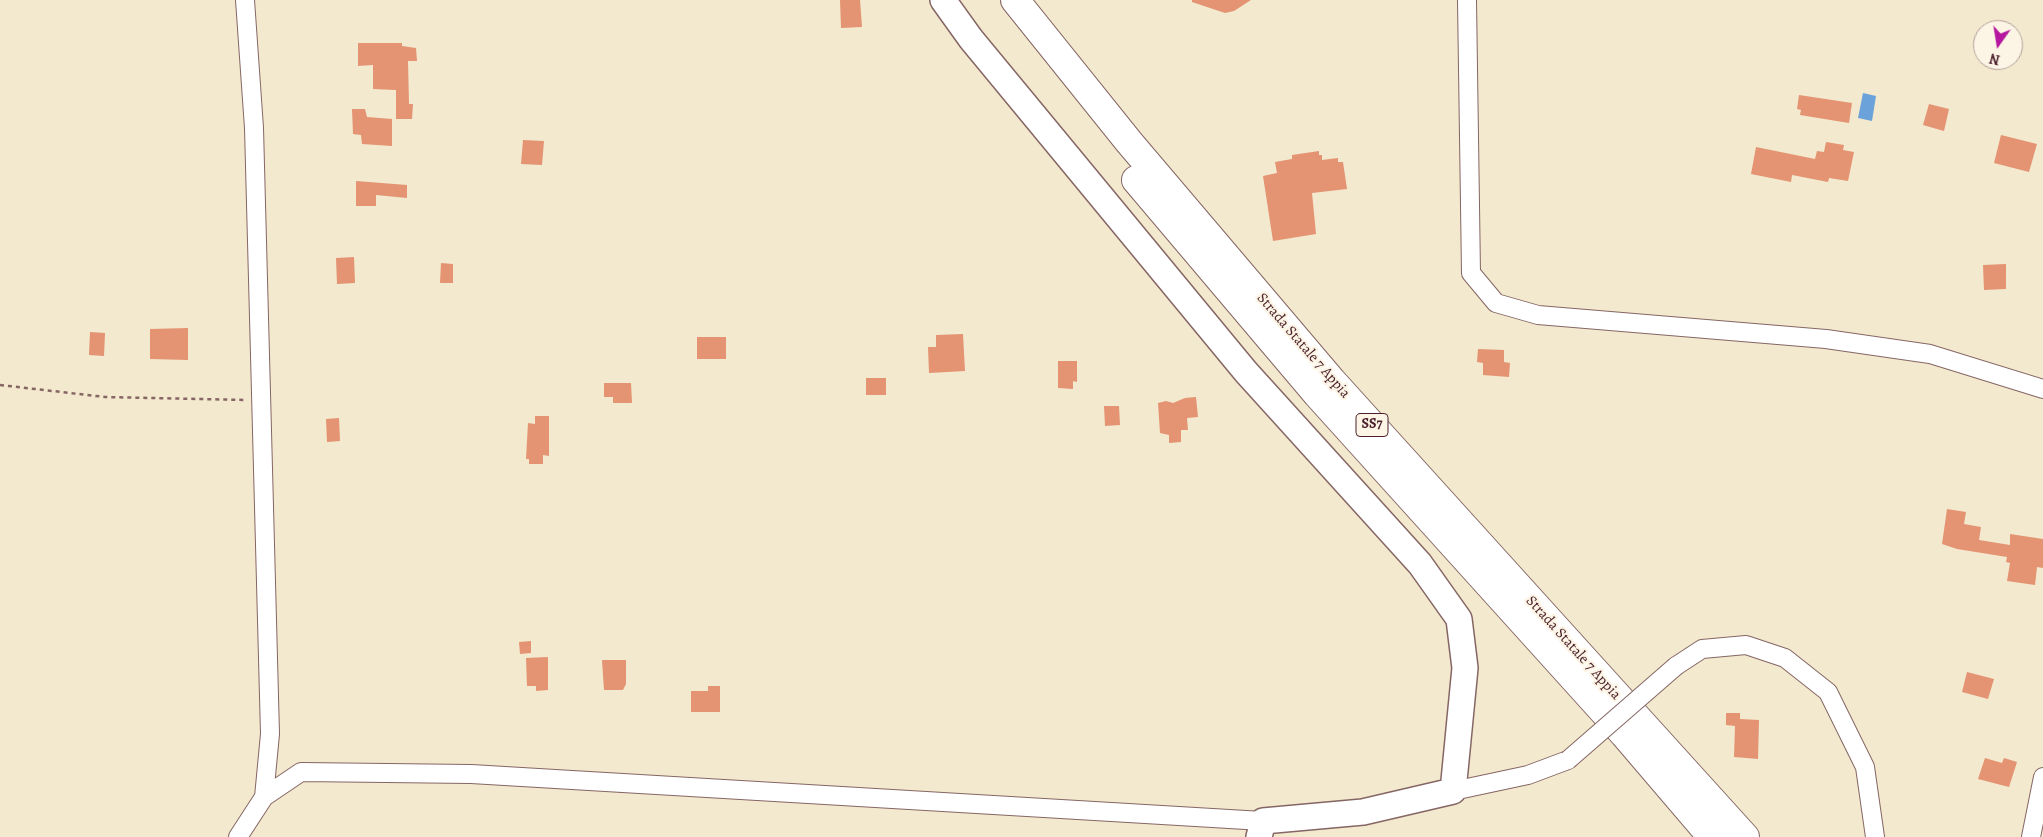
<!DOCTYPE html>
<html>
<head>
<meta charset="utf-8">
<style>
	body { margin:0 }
	#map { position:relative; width:2043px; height:837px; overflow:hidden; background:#f2e9ce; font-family:Alegreya,serif }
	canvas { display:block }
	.north { position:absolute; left:1973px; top:20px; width:50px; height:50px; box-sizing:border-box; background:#fcf5e5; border:1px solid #b59f9b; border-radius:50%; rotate:193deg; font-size:14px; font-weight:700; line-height:20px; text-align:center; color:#4a1f2b }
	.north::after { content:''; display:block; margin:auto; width:18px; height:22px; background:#b5179e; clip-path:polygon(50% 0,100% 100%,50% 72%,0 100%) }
</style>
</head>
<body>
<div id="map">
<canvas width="2043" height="837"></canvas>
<div class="north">N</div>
</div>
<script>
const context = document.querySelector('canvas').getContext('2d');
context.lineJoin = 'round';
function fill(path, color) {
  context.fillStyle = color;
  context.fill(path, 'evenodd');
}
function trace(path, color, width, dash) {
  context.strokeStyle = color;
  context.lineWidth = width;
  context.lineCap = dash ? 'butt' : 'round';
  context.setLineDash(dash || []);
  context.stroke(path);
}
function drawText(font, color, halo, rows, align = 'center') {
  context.font = font + ' Alegreya,serif';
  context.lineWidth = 4.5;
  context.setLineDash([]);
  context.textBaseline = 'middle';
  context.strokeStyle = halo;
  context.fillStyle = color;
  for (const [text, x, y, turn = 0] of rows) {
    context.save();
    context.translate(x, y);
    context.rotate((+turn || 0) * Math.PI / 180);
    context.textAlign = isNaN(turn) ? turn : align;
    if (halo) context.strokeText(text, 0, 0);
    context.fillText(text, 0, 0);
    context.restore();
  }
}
const water = new Path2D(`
	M1863 93 1876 96 1872 121 1858 118Z`);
const building = new Path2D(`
	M840 0H860L862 27 841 28Z
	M1192 0H1251L1234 11 1225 13 1192 2Z
	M358 43H402V46L416 48 417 61H408L409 104H413L412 119H396V90L373 89V65L358 66Z
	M1799 95 1852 103 1849 123 1800 115 1801 110 1797 109Z
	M1929 104 1949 109 1944 131 1923 125Z
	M352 109H365L367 117 392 119V146L362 144 361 135 353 134Z
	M2001 135 2037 144 2029 172 1994 163Z
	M523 140 544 141 542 165 521 164Z
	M1826 142 1844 145 1843 150 1854 152 1848 181 1829 178 1828 182 1792 175 1791 182 1751 174 1756 147 1815 159 1817 151 1824 152Z
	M1319 151V155H1322V160L1338 158V162H1343L1347 189 1312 193 1316 234 1273 241 1263 176 1277 173 1275 162 1292 159V155Z
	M356 181 407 185V198L376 195V206H356Z
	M354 257 355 283 337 284 336 258Z
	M441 263 453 264V283H440Z
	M2006 264V289L1984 290 1983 265Z
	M188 328V360L150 359V329Z
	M90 332 105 333 104 356 89 355Z
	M963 334 965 371 929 373 928 347H936V335Z
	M697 337H726V359H697Z
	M1478 349 1504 350V362L1510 363 1509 377 1483 375V363L1477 362Z
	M1058 361H1077V382L1073 381V389L1058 388Z
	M866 378H886V395H866Z
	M604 383H631L632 403H613V397H604Z
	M1196 397 1198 417 1187 418 1188 430H1181V442L1169 443V435L1160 433 1158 403 1166 401 1173 403 1185 398Z
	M1104 406H1119L1120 425 1105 426Z
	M535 416H549V456L543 455V464H529V459H526L528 423 535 424Z
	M339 418 340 441 327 442 326 419Z
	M1947 509 1966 512 1964 524 1981 527 1979 540 2010 545V534L2043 539V568L2037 567 2035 585 2007 581 2010 563 2006 562 2007 557 1957 549 1942 544Z
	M531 641V653L520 654 519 642Z
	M548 657V690L536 691V686H527L526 658Z
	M602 660H626V684L623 690H604Z
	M1967 672 1994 679 1988 699 1962 692Z
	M708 686H720V712H691V691H708Z
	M1726 713H1740V719L1759 720 1758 759 1734 757 1735 726 1726 725Z
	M1985 758 2002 763 2004 758 2017 762 2009 787 1978 779Z`);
const path = new Path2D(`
	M0 385 105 397 246 400`);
const street = new Path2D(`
	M1467 0 1471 273 1496 303 1538 315 1826 339 1930 354 2043 389
	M1676 666 1702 649 1746 645 1785 658 1828 692 1865 767 1875 837
	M1453 791 1528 775 1568 760
	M264 797 301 772 471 774 1263 821
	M238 837 264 797 270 734 254 128 245 0
	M2031 837 2043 777`);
const secondary = new Path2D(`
	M943 0 971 39 1246 372 1420 564 1459 619 1465 668 1453 791 1363 812 1263 821 1259 837`);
const highway = new Path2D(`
	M1015 0 1129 142 1332 381 1745 837
	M1136 180 1317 394 1624 734 1712 837`);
const streetBridge = new Path2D(`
	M1568 760 1676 666`);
const shields = [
	[1372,425,32]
];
const shieldNames = [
	["SS7",1372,425]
];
const streetNames = [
	["Strada Statale 7 Appia",1303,346,49],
	["Strada Statale 7 Appia",1573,648,48]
];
fill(water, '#6ca2da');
fill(building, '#e49373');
trace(street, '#856664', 20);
trace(secondary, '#856664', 28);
trace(highway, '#856664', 30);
trace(path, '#856664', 2.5, [4, 4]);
trace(street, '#fff', 18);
trace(secondary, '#fff', 25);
trace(highway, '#fff', 28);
trace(streetBridge, '#856664', 20, []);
trace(streetBridge, '#fff', 18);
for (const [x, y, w] of shields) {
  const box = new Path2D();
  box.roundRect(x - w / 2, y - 11.5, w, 23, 4);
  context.fillStyle = '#fcf5e5';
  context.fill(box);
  trace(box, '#4a1f2b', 1);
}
drawText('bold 14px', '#4a1f2b', null, shieldNames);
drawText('15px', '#4a1f2b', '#fcf5e5', streetNames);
</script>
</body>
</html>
